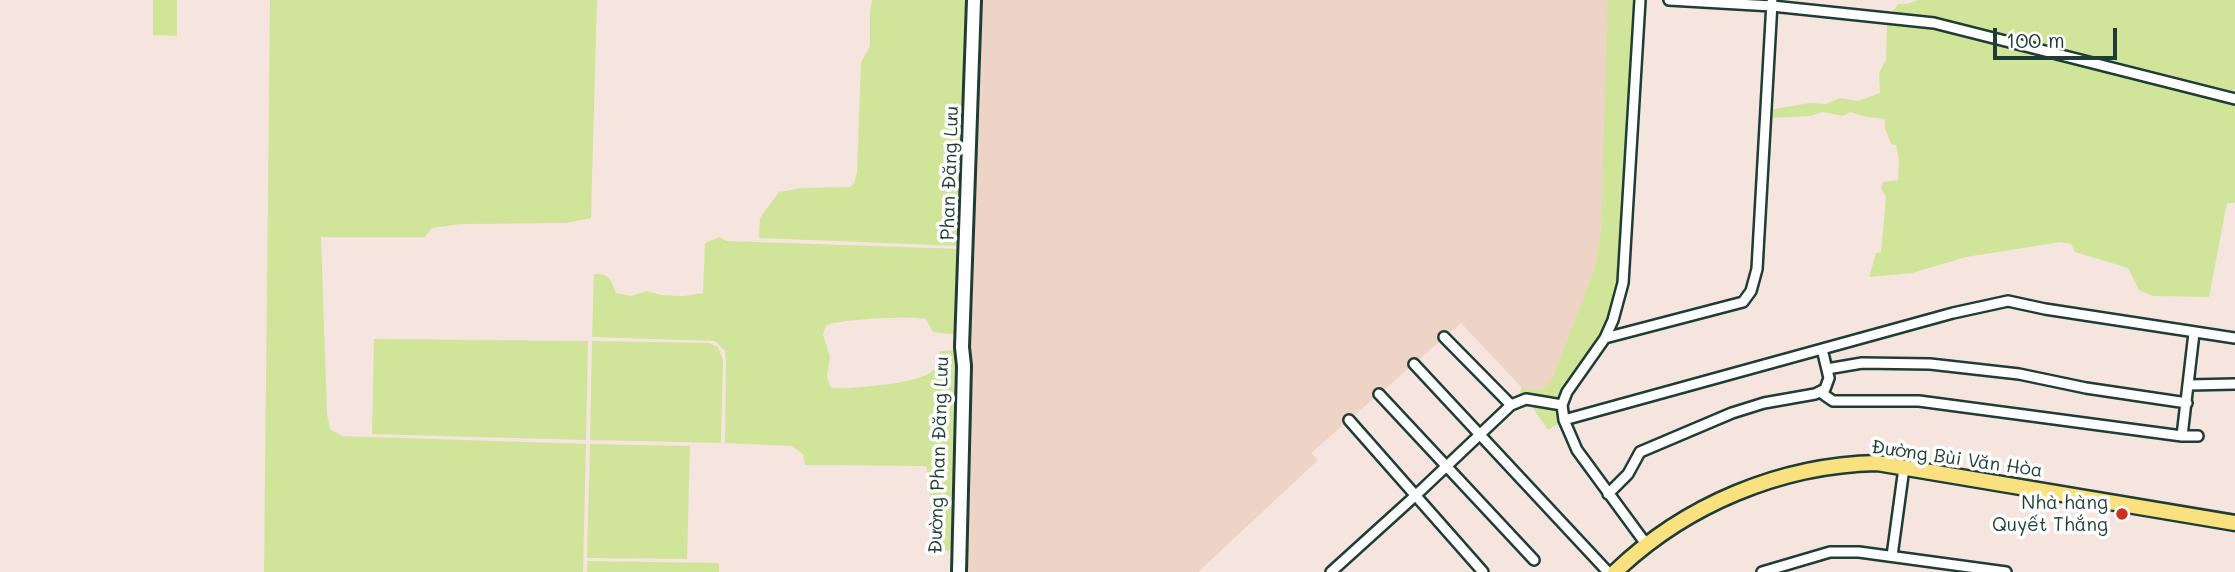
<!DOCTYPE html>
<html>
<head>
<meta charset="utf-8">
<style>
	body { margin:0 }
	#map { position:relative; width:2235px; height:572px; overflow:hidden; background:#f5e5de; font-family:Mali,sans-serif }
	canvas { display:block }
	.scale { position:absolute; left:1993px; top:28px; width:124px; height:32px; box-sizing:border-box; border:4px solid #1f3d34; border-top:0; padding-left:9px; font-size:21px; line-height:24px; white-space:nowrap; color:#1f3d34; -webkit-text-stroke:5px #fff; paint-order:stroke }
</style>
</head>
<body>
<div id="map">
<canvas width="2235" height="572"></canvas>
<div class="scale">100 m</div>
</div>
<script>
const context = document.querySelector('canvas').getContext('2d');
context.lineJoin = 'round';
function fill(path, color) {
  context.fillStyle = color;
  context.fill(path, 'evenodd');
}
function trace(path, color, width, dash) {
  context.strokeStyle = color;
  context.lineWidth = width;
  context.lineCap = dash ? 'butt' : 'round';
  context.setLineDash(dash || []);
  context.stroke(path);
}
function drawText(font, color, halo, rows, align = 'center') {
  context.font = font + ' Mali,sans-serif';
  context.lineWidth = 7;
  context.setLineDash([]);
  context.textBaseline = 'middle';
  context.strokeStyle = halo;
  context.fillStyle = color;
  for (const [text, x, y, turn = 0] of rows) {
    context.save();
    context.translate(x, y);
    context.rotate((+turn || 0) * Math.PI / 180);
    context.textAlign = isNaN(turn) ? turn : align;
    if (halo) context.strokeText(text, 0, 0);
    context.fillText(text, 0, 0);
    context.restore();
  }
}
const built = new Path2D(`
	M979 0H1611L1601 229 1595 267 1553 377 1545 388 1524 390 1461 323 1311 453 1318 460 1198 572H969L962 537Z`);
const green = new Path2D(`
	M153 0H177V36L153 35Z
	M270 0H597L591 218 566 223 461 224 432 228 425 237H321L327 414 330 429 342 436 586 444 583 572H264Z
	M872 0H969L962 246 759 238 760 218 779 192 802 188 850 187 854 183 857 173 861 62 870 46V13Z
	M1608 0H1637L1620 284 1611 318 1602 337 1565 390 1561 422 1548 430 1533 408 1529 396 1518 397 1522 387 1525 390 1544 388 1553 377 1595 267 1601 229Z
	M1918 0H2235V203H2227L2209 297 2153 296 2139 290 2128 268 2075 252 2071 244 2061 242 1966 257 1912 273 1869 277 1876 253 1881 252 1886 197 1881 188 1883 182 1898 180 1899 160 1896 145 1891 144 1885 128V119L1867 117 1850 112 1843 116 1823 112 1811 116 1768 118 1769 110 1810 103 1826 104 1839 98 1858 101 1880 93 1879 73 1886 60 1887 22 1898 4H1907Z
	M719 237 727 241 962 249 958 335 933 332 926 319C905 316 846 319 826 325L823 335 830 357 827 376 831 388C850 389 917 384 931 372 937 367 938 358 940 351L957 350 953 549 948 551 938 550C924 519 935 496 926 466L805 465 803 454 792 446 725 443 726 361 725 351 715 341 592 337 594 274C609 273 611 279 616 293L631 296 647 291 661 295 684 296 703 293 705 243Z
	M374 339 588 341 586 440 372 434Z
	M592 341 709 343 718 347 723 360 721 443 590 440Z
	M590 444 690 446 687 559 587 558Z
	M587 561 719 563V572H587Z`);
const street = new Path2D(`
	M1640 0 1623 283 1613 320 1605 338 1567 392 1562 405 1564 420 1577 450 1646 544
	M1669 0 1772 6 1934 23 2235 99
	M1444 337 1511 405
	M1605 338 1743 302 1751 291 1757 269 1772 2
	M1414 364 1608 572
	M1827 369 1862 363 1930 364 2019 374 2086 388 2187 403
	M2189 385 2235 384
	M1820 392 1833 401H1919L2182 436 2194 333
	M1379 394 1534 560
	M1349 420 1483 572
	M1564 420 1953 313 2008 301 2045 309 2235 338
	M2182 436H2198
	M1608 494 1628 474 1640 452 1732 413 1764 403 1815 394 1825 389 1829 378 1822 349
	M1892 556 1904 468
	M1331 572 1415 496 1511 405 1526 399 1562 405
	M1762 572 1830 552H1859L2006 572`);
const secondary = new Path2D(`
	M959 572 964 366 962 347 974 0`);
const primary = new Path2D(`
	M1615 572C1685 505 1780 465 1877 463L2235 523`);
const markers = [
	[2122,514,7,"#c8321e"]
];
const streetNames = [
	["Phan Đăng Lưu",950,173,-88],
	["Đường Phan Đăng Lưu",939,455,-88],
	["Đường Bùi Văn Hòa",1957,459,8]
];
const poiNames = [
	["Nhà hàng",2108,503],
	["Quyết Thắng",2108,525]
];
fill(built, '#eed3c7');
fill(green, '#d0e599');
trace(street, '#1f3d34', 14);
trace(secondary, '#1f3d34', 18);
trace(primary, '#1f3d34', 19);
trace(street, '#fff', 9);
trace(secondary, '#fff', 12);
trace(primary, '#fae180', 14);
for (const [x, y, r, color] of markers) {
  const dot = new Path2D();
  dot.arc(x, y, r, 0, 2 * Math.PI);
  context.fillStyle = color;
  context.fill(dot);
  trace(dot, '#fff', 2.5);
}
drawText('19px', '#1f3d34', '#fff', streetNames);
drawText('19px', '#1f3d34', '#fff', poiNames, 'right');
</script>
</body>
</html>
